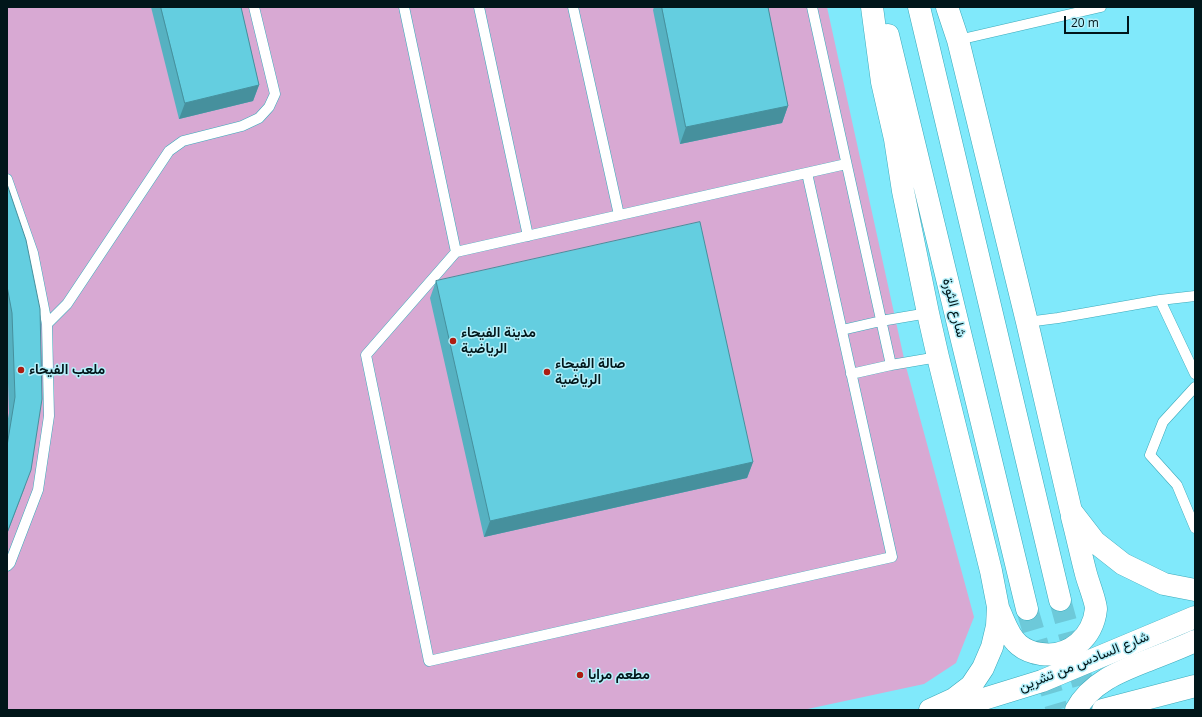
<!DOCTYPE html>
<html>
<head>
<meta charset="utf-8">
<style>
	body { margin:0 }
	#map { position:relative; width:1202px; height:717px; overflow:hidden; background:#80e9fb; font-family:"Open Sans",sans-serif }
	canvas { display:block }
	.frame { position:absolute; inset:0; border:8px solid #01161a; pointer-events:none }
	.scale { position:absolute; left:1064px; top:16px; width:65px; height:18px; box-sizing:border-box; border:2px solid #01161a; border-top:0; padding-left:5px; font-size:12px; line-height:14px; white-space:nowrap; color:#01161a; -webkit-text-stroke:3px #b6f0fa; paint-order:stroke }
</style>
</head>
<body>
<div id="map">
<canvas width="1202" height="717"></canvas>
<div class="frame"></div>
<div class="scale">20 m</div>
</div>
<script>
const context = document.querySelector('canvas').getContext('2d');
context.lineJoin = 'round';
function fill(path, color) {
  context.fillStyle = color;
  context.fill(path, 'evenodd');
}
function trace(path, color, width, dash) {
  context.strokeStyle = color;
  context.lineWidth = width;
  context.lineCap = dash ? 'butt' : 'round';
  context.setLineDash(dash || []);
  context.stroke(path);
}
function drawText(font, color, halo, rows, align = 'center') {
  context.font = font + ' "Open Sans",Vazirmatn,sans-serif';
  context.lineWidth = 3;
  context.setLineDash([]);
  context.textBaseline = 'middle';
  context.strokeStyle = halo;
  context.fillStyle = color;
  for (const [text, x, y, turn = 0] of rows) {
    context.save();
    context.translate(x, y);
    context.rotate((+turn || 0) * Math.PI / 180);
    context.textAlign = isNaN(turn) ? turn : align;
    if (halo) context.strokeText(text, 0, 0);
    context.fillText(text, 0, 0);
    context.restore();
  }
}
const green = new Path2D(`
	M7 7H827L905 363 974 617 956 663 924 684 803 710H7Z`);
const primaryTunnel = new Path2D(`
	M1060 600 1090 710
	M1027 609 1057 710`);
const lane = new Path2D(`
	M404 7 456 252
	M479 7 528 236
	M573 7 619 215
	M812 7 891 365
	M958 40 1101 7
	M807 173 892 557 429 661 366 355 456 252 846 164
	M7 179 33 253 47 324 49 416 38 490 10 563 7 566
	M1160 300 1195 374
	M1027 322 1058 318 1160 300 1195 296
	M47 324 67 304 169 151 183 141 242 126 259 118 269 107 275 94 254 7
	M842 330 881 321 928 313
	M851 374 891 365 938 357
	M1195 387 1163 422 1150 455 1177 485 1195 528`);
const secondary = new Path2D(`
	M948 710 1042 681 1195 617
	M1103 710 1195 686`);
const primary = new Path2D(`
	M872 7 882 82 895 139 903 191 928 313 938 357 991 571 998 607 997 626 992 647 983 668 971 686 954 699 930 710
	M919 7 1060 600
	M947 7 958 40 1027 322 1071 511 1095 542 1123 564 1164 584 1195 590
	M888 35 1027 609
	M998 608C1004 620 1008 636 1019 645 1025 650 1034 653 1041 654 1070 658 1093 637 1096 609 1096 602 1088 582 1086 574 1081 555 1077 536 1072 517`);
const highway = new Path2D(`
	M1076 710C1091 682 1121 671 1149 660 1164 654 1180 648 1195 641`);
const wall = new Path2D(`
	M151 7H241L259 85 253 101 179 119Z
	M654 7H768L788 106 782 123 680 144 653 10Z
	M7 184 25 487 7 534V424L9 413 7 352Z
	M436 281 753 462 747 478 484 537 430 298Z`);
const shadedWall = new Path2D(`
	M259 85 253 101 179 119 185 103Z
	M788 106 782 123 680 144 686 127Z
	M753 462 747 478 484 537 490 521Z`);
const building = new Path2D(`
	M161 7H241L259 85 185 103Z
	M662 7H768L788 106 686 127Z
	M7 184 26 240 40 309 42 399 31 470 7 533V446L15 397 12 313 7 286Z
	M700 222 753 462 490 521 436 281Z`);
const markers = [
	[453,341,4,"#ad1d11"],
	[21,370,4,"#ad1d11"],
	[547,372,4,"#ad1d11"],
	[580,675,4,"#ad1d11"]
];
const streetNames = [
	["شارع الثورة",954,308,76],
	["شارع السادس من تشرين",1084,662,-22]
];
const poiNames = [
	["مدينة الفيحاء",461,333],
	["الرياضية",461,349],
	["صالة الفيحاء",555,364],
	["الرياضية",555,380],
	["ملعب الفيحاء",29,370],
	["مطعم مرايا",588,675]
];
fill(green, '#d8a9d3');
trace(primaryTunnel, '#6dc9d9', 22, [22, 11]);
trace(lane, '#3aa9ba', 11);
trace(secondary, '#3aa9ba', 23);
trace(primary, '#3aa9ba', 23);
trace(highway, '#3aa9ba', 23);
trace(lane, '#fff', 10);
trace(secondary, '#fff', 22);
trace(primary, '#fff', 22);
trace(highway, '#fff', 22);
fill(wall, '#56b1c1');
fill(shadedWall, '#46909d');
fill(building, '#64cee0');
trace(building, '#46909d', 1);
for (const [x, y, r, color] of markers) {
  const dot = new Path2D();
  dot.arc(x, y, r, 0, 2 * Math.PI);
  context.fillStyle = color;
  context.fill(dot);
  trace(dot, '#b6f0fa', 1.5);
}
drawText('14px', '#01161a', '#b6f0fa', streetNames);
drawText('bold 14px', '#01161a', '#b6f0fa', poiNames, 'left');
</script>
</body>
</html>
